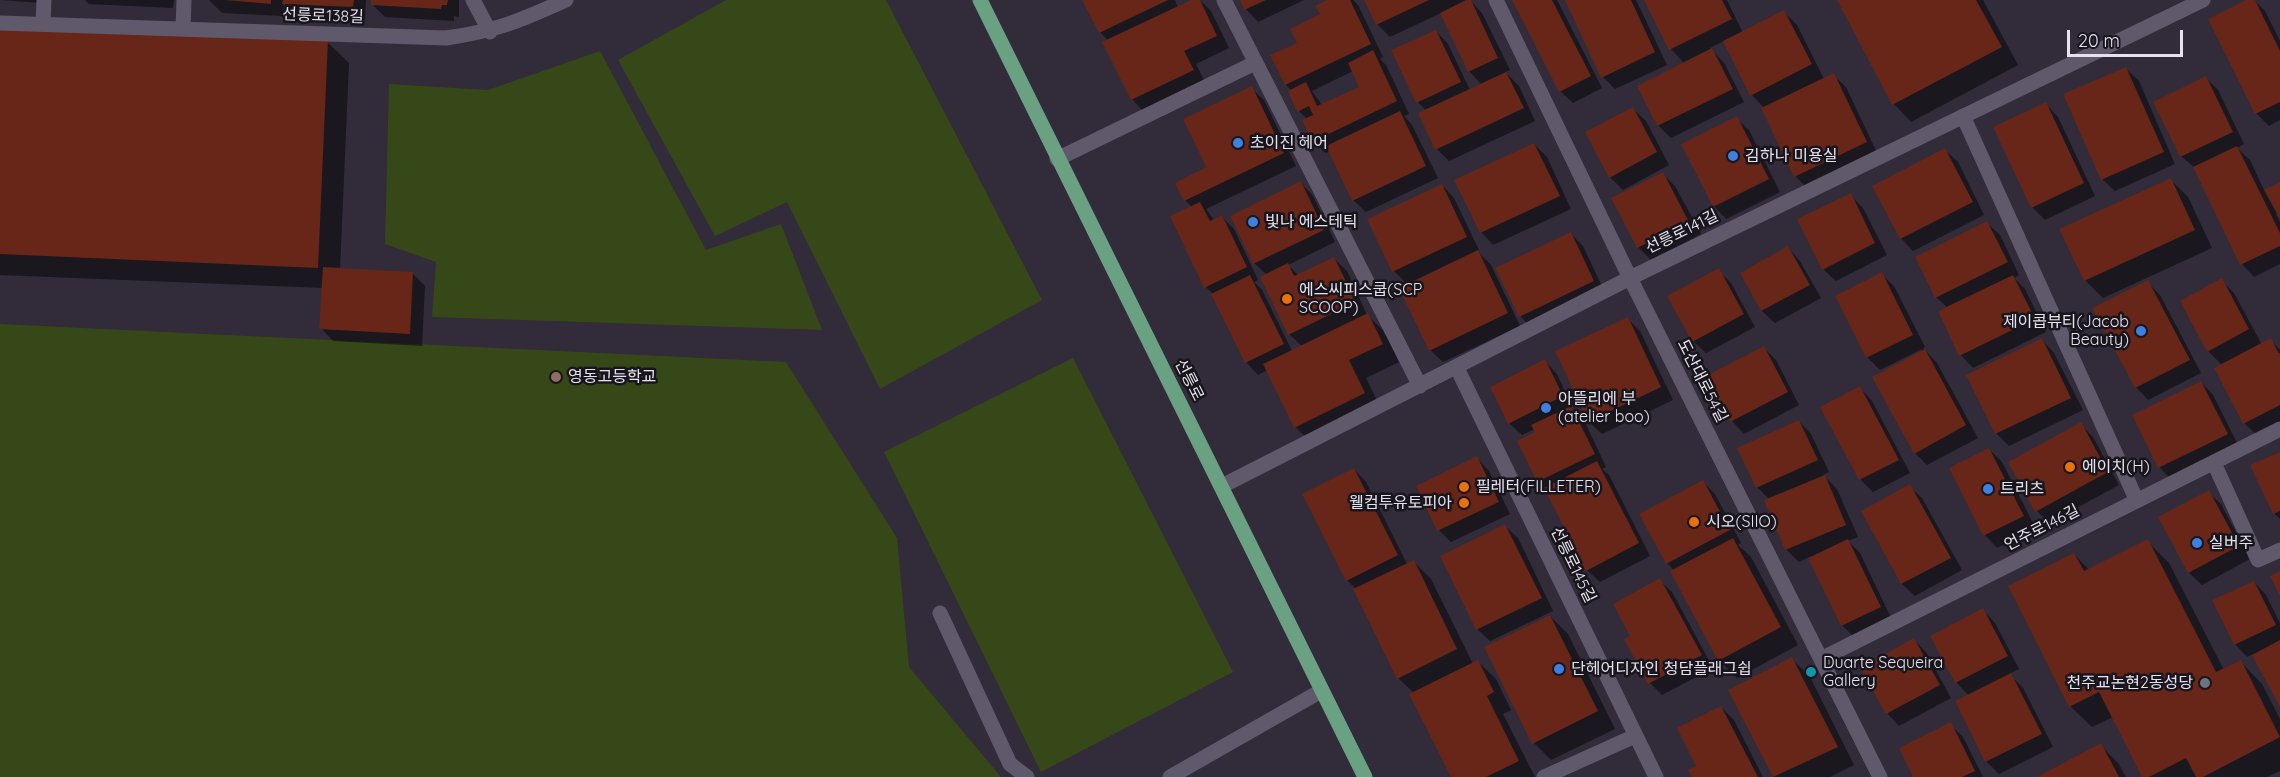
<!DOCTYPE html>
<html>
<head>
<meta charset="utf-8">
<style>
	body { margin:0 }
	#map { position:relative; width:2280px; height:777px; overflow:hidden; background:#312b3a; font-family:Quicksand,sans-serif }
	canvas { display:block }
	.scale { position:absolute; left:2067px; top:30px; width:116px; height:27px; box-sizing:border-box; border:3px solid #e7e3ee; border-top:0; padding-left:8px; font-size:18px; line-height:21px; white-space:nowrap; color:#e7e3ee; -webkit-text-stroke:4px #18151c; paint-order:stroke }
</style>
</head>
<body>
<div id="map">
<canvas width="2280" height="777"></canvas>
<div class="scale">20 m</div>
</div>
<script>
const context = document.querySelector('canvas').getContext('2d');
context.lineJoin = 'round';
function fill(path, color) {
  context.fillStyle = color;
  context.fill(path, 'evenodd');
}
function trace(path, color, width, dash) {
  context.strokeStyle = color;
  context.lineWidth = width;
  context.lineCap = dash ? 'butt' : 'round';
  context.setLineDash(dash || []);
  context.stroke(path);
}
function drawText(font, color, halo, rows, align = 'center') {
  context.font = font + ' Quicksand,"Noto Sans KR",sans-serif';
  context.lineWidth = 5;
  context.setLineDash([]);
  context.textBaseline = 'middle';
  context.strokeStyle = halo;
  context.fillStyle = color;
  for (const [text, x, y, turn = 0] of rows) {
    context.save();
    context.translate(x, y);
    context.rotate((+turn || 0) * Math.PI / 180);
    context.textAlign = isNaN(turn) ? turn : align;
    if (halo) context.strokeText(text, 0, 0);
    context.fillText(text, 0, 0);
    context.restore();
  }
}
const green = new Path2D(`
	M726 0H886L1042 300 880 389 787 202 715 236 618 60Z
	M600 51 706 250 781 224 822 330 432 317 436 262 385 244 389 84 488 90Z
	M0 324 786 362 897 538 909 667 1001 777H0Z
	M1073 358 1233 672 1041 772 884 452Z`);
const shadow = new Path2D(`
	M0 0H42V3Z
	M85 0H174L173 8 89 4Z
	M209 0H366L365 19 297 16 284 3 283 16 222 13Z
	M373 0H459V17L454 16V21L385 17 373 5Z
	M1084 0H1175L1178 8 1200 0 1211 11 1229 48 1196 64 1205 82 1144 112 1132 99 1109 41 1100 32Z
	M1241 0H1304L1258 22 1246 9Z
	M1330 0H1353L1358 5 1383 57 1380 59 1386 65 1409 114 1404 116 1412 125 1438 178 1366 212 1353 200 1330 151 1326 153 1313 141 1307 119 1299 111 1292 91 1286 85 1299 44ZM1353 71 1361 87 1322 105 1312 91Z
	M1365 0H1470L1482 13 1510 70 1505 72 1519 86 1535 121 1449 161 1437 149 1426 111 1418 102 1436 31 1448 44 1470 90 1482 85 1469 71 1441 13 1390 37 1377 24Z
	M1514 0H1557L1602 88 1573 103 1560 91Z
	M1566 0H1636L1667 65 1615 89 1603 77Z
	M1646 0H1727L1743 33 1784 12 1797 25 1824 79 1833 75 1846 87 1878 155 1808 189 1795 176 1764 108 1752 95 1724 41 1710 48 1724 63 1744 102 1671 138 1658 125 1685 64 1671 49Z
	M1838 0H1983L2018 65 1911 122 1894 104Z
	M2249 0H2254L2265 11 2280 41V120L2269 126 2256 113Z
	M0 27 327 42 349 63 340 270 413 274 425 286 422 346 333 341 321 328 323 288 0 275Z
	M2126 69 2139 81 2175 164 2115 191 2102 179Z
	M2206 78 2218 90 2244 144 2237 148 2250 160 2265 192 2280 183V216L2278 213 2276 214 2280 222V264L2254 277 2242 264 2195 168 2181 156Z
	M1251 88 1264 100 1296 166 1206 209 1214 220 1221 216 1234 229 1258 280 1254 282 1262 290 1292 351 1302 346 1289 334 1267 275 1254 263 1301 183 1313 196 1335 242 1288 265 1299 276 1334 259 1347 271 1367 315 1385 332 1399 362 1366 378 1382 411 1313 444 1295 427 1268 370 1258 375 1246 362 1213 294 1206 287 1192 207 1185 200 1208 167Z
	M2046 104 2058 117 2095 196 2045 220 2032 207Z
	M1633 109 1646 121 1669 165 1623 190 1610 177Z
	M1736 118 1749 130 1780 192 1726 219 1714 206Z
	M1534 144 1547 157 1571 209 1493 245 1481 232Z
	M1945 150 1958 162 1984 215 1913 251 1901 238Z
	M1663 174 1675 186 1701 234 1651 260 1638 247 1613 199Z
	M2170 179 2188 197 2212 248 2103 298 2085 280Z
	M1442 185 1454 198 1479 250 1477 251 1491 265 1520 326 1443 362 1430 350 1408 285 1394 271Z
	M1850 195 1863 208 1887 255 1836 281 1823 269Z
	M1987 223 2000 235 2019 275 2014 278 2025 289 2046 332 1973 368 1961 355 1940 312 1948 308 1936 297Z
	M1570 233 1583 246 1605 293 1532 328 1520 316Z
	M1788 248 1800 261 1821 298 1775 323 1762 311 1742 274Z
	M1718 270 1731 283 1755 327 1706 353 1693 341Z
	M1881 274 1894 286 1925 347 1923 348 1937 363 1978 438 1927 465 1915 453 1922 349 1880 370 1868 358 1837 297Z
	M2221 280 2234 293 2262 345 2271 340 2280 350V353H2277L2280 359V423L2257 435 2244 423 2222 365 2208 351 2182 301Z
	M2147 282 2160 295 2201 373 2148 400 2136 387Z
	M1628 319 1640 331 1673 400 1602 434 1589 422 1557 352Z
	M2042 340 2054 353 2083 410 2009 446 1996 433Z
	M1764 348 1776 360 1799 405 1744 434 1732 421Z
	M1545 361 1557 374 1573 410 1584 420 1606 467 1602 469 1609 475 1650 556 1600 582 1587 570 1546 489 1538 481 1535 429 1522 435 1509 423Z
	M2201 382 2213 395 2239 447 2172 480 2160 468 2134 416Z
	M1860 388 1872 401 1910 473 1873 492 1860 479 1822 407Z
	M1799 421 1811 434 1829 472 1823 475 1837 489 1858 537 1848 541 1860 553 1892 620 1855 638 1842 625 1809 557 1799 562 1786 549 1769 499 1757 487Z
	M2080 424 2093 437 2119 485 2049 523 2037 511Z
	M1989 449 2002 462 2036 529 1997 548 1985 535 1951 468Z
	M2280 453V519L2274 513 2252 466Z
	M1477 458 1489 471 1510 514 1451 542 1439 530Z
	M1354 469 1366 482 1407 564 1413 561 1431 579 1473 664 1478 662 1496 679 1511 710 1503 714 1535 777H1453L1414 693 1398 678 1356 589 1347 580Z
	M1703 482 1715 494 1741 543 1738 545 1751 557 1798 645 1737 678 1719 660 1674 570 1667 563 1641 515Z
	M1909 486 1922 498 1962 570 1915 596 1902 584 1863 511Z
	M2208 492 2221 504 2250 559 2202 585 2189 573 2160 518Z
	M1505 526 1518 538 1553 611 1490 641 1477 629Z
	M2147 541 2169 563 2224 670 2241 662 2262 684 2280 719V771L2267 777H2143L2113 717 2092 727 2070 706 2074 554 2089 570Z
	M1659 580 1672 592 1713 668 1662 695 1650 683 1632 637Z
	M2254 582 2266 595 2280 623V703L2253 654 2247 657 2235 644Z
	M1983 610 1995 623 2019 669 2009 674 2023 688 2053 747 1999 774 1986 761 1957 702 1969 696 1956 682Z
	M1550 616 1568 634 1615 729 1551 760 1534 743Z
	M1914 640 1926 652 1951 698 1899 726 1887 713Z
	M1792 659 1810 677 1854 765 1830 777H1774L1730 690Z
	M1721 707 1734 720 1763 777H1693Z
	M1950 724 1963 737 1983 777H1915Z
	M2100 745 2118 763 2126 777H2040Z`);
const building = new Path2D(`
	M225 0H271V4Z
	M283 0H354L353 7 282 4Z
	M371 0H448L447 5H442L441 9 371 5Z
	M1082 0H1168L1099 33Z
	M1191 0H1200L1217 36 1184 51 1194 70 1131 100 1102 42Z
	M1240 0H1266L1244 10Z
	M1327 0H1350L1371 44 1285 85 1270 55 1297 43 1290 29 1320 14 1315 6Z
	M1364 0H1429L1376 25Z
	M1466 0H1471L1498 58 1468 72 1440 13Z
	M1512 0H1552L1591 76 1559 92Z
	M1565 0H1631L1655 52 1601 78Z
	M1644 0H1722L1732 19 1669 50Z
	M1837 0H1976L2002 47 1892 105Z
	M2246 0H2255L2280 51V102L2255 114 2208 19Z
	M1784 10 1812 64 1750 96 1723 41Z
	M0 26 328 40 318 268 0 254Z
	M1436 30 1461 82 1416 103 1391 50Z
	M1712 48 1733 89 1657 126 1637 86Z
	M1373 50 1397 101 1312 142 1302 120 1313 115 1309 106 1297 112 1288 91 1306 82 1317 106 1359 87 1348 63Z
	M2126 67 2164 152 2101 180 2063 94Z
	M1506 72 1524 108 1435 150 1418 113Z
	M1834 73 1867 142 1794 177 1761 108Z
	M2206 76 2233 132 2180 157 2153 102Z
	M1252 86 1284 153 1184 201 1175 183 1206 167 1183 119Z
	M2046 102 2084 183 2031 208 1993 127Z
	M1633 107 1657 152 1609 178 1585 132Z
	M1400 111 1426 166 1352 201 1326 146Z
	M1737 116 1769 179 1713 207 1681 144Z
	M1534 143 1560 196 1480 233 1454 180Z
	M2237 146 2280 233V246L2240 265 2193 167Z
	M1945 148 1973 202 1900 239 1872 186Z
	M1663 172 1689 222 1637 248 1611 198Z
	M2171 178 2195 230 2084 281 2059 229Z
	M1301 181 1324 230 1253 264 1230 216Z
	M2280 182V219L2264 190Z
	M1442 184 1467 237 1392 272 1367 219Z
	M1851 193 1875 243 1822 270 1797 219Z
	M1200 202 1210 221 1222 215 1247 267 1204 288 1170 216Z
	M1987 221 2008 262 1935 298 1915 257Z
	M1571 232 1594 281 1519 317 1495 268Z
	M1788 246 1810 285 1761 311 1740 273Z
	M1478 250 1508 313 1429 351 1399 288Z
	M1334 257 1356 302 1288 335 1260 277 1288 263 1294 276Z
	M323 267 413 272 410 334 319 329Z
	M1719 268 1744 314 1692 342 1667 296Z
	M1882 272 1913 335 1866 358 1835 296Z
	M1250 275 1284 344 1245 363 1211 294Z
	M2013 275 2035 319 1959 356 1938 311Z
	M2222 278 2249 329 2207 352 2180 301Z
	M2148 280 2190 360 2135 388 2092 308Z
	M1368 313 1383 344 1349 360 1365 393 1294 428 1263 364Z
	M1628 317 1661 387 1588 422 1555 351Z
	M2042 338 2071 398 1995 434 1966 375Z
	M2271 338 2280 356V405L2243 424 2214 368Z
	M1764 346 1788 392 1730 422 1706 376Z
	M1925 349 1966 425 1914 454 1872 377Z
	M1545 359 1563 396 1508 424 1490 387Z
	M2201 381 2228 434 2158 468 2132 415Z
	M1860 386 1899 460 1859 480 1820 407Z
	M1571 406 1595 454 1537 482 1517 441 1535 432 1531 425Z
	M1799 420 1818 460 1756 488 1737 448Z
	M2081 422 2108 472 2035 512 2008 462Z
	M1989 448 2024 516 1983 536 1949 468Z
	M2280 452V511L2273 514 2250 465Z
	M1477 456 1499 502 1437 531 1416 486Z
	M1597 461 1639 543 1586 571 1544 488Z
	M1354 468 1398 555 1346 581 1302 494Z
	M1825 475 1846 525 1785 550 1764 500Z
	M1703 480 1730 530 1666 564 1639 514Z
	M1910 484 1951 558 1901 584 1861 511Z
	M2209 490 2239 546 2188 573 2158 517Z
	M1505 524 1542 598 1476 630 1440 556Z
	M1733 538 1781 627 1718 661 1670 571Z
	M1848 539 1881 607 1841 626 1808 558Z
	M2148 539 2216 672 2241 660 2280 737 2203 777H2196L2186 758 2149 777H2142L2099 692 2069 707 2008 586 2074 553 2084 571Z
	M1414 560 1457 649 1397 679 1353 589Z
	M2280 571V596L2270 576Z
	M1660 578 1702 655 1648 684 1624 639 1630 636 1613 604Z
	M2254 581 2276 625 2234 645 2212 600Z
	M1983 608 2008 656 1955 683 1930 636Z
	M1550 615 1598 711 1532 744 1484 647Z
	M1914 638 1940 685 1886 714 1860 668Z
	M2280 640V707L2252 655Z
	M1792 657 1838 747 1773 777 1728 690Z
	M1478 660 1494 692 1487 696 1519 761 1486 777H1451L1409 694Z
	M2011 673 2042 734 1985 762 1955 701Z
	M1721 706 1758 777H1692L1688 770 1696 766 1677 728Z
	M1951 722 1975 771 1962 777H1913L1899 748Z
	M2101 743 2119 777H2037Z`);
const minor = new Path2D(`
	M473 0 490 32
	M1224 0 1420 386
	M1496 0 1630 278 1880 777
	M0 23 446 38C496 31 520 21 566 0
	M43 24 44 0
	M183 29 184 0
	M1963 116 2137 501
	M1057 159 1255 63
	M1457 368 1656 777
	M2214 463 2258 560 2280 550
	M1222 486 1630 278 2203 0
	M940 613 1010 764 1027 777
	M1821 659 2280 429
	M1170 777 1321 691
	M1544 777 1635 736`);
const major = new Path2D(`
	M980 0 1365 777`);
const markers = [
	[1238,143,6,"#3f7fe0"],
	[1733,156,6,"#3f7fe0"],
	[1253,222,6,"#3f7fe0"],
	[1287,299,6,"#e8710a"],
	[2141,331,6,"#3f7fe0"],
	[556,377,6,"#8d6e63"],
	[1546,408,6,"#3f7fe0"],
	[2070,467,6,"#e8710a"],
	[1464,487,6,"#e8710a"],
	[1988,489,6,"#3f7fe0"],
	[1464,503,6,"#e8710a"],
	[1694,522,6,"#e8710a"],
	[2197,543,6,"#3f7fe0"],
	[1559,669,6,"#3f7fe0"],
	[1811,672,6,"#0f9aa8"],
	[2205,683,6,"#6b7280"]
];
const streetNames = [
	["선릉로138길",323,16,2],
	["선릉로141길",1682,232,-26],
	["선릉로",1189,380,63],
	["도산대로54길",1702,381,63],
	["언주로146길",2042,528,-27],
	["선릉로145길",1573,565,64]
];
const poiNames = [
	["초이진 헤어",1250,143],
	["김하나 미용실",1745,156],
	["빛나 에스테틱",1265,222],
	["에스씨피스쿱(SCP",1299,290],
	["SCOOP)",1299,308],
	["제이콥뷰티(Jacob",2129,322,"right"],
	["Beauty)",2129,340,"right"],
	["영동고등학교",568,377],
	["아뜰리에 부",1558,399],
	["(atelier boo)",1558,417],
	["에이치(H)",2082,467],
	["필레터(FILLETER)",1476,487],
	["트리츠",2000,489],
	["웰컴투유토피아",1452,503,"right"],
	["시오(SIIO)",1706,522],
	["실버주",2209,543],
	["Duarte Sequeira",1823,663],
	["Gallery",1823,681],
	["단헤어디자인 청담플래그쉽",1571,669],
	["천주교논현2동성당",2193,683,"right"]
];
fill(green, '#374818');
fill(shadow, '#0007');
fill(building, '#672618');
trace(minor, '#60596b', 15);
trace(major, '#6aa182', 15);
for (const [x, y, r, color] of markers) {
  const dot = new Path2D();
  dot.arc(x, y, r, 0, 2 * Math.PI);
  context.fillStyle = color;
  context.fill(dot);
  trace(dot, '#18151c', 2);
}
drawText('16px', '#e7e3ee', '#18151c', streetNames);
drawText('16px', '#e7e3ee', '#18151c', poiNames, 'left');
</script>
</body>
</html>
